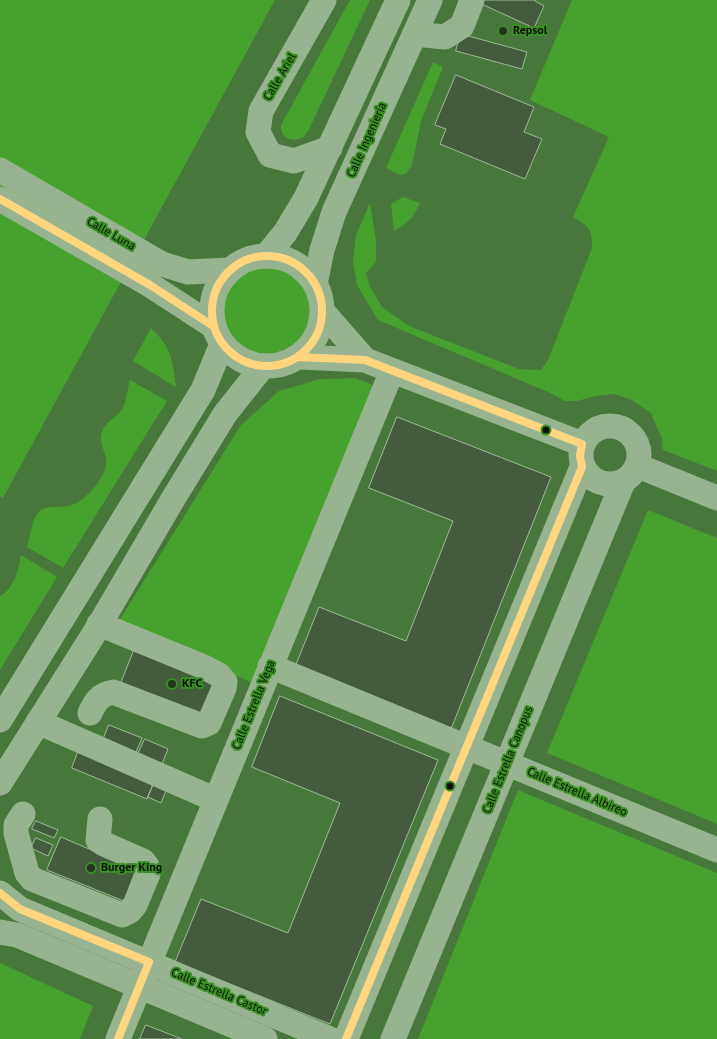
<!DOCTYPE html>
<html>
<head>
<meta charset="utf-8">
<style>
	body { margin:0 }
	canvas { display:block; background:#47773b }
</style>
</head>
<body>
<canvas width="717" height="1039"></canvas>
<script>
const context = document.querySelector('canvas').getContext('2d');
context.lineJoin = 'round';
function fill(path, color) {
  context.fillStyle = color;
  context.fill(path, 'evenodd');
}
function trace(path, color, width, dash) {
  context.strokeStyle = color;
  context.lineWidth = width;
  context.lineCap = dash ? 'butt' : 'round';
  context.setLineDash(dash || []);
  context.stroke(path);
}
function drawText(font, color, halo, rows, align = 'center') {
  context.font = font + ' "PT Sans",sans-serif';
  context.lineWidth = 4;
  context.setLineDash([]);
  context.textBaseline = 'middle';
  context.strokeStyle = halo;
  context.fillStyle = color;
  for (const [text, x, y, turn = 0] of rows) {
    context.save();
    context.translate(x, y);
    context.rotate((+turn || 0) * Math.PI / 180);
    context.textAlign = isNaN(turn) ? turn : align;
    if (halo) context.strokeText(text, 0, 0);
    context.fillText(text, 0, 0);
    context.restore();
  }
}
const green = new Path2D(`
	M0 0H275L3 498 0 496Z
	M350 0H370L312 123C310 128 307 134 303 137 293 144 279 137 281 125Z
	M572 0H717V471L663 450 662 439 651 413 632 400 614 394 596 396 577 401H565L548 392 378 320 357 285 353 262 356 235 370 203 376 240V262L366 273 370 287 382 307 409 326 519 369 541 370 548 360 592 248C592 228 589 227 573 217L609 137 530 100Z
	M433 62 443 67 421 121 412 165 406 174 400 175 386 168Z
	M403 197 420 203C414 217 407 224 394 231L391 204Z
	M222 312a45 45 0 1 1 90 0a45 45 0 1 1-90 0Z
	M151 328C171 347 173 360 176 387L133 361Z
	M356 378 384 390 262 687 117 624 241 425 279 391 320 379Z
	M130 380 167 401 63 568 27 547C30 538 32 520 37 514 47 500 68 514 85 497 94 489 107 474 106 461 106 451 98 443 102 432 105 422 116 418 122 409 127 401 127 389 130 380Z
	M648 510 717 538V824L547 753Z
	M21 555 57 577 0 670V596C15 588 18 570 21 555Z
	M518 790 717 873V1039H418Z
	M0 963 93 1006 80 1039H0Z`);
const building = new Path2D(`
	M478 0H535V1L544 6 534 28 477 2Z
	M461 34 527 52 522 69 456 51Z
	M456 75 534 107 524 132 542 139 525 179 440 144 446 129 435 125Z
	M397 417 551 477 451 729 295 667 319 607 406 641 453 521 369 488Z
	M135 648 223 685 208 720 121 683Z
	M280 696 438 760 330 1024 175 962 201 899 288 933 340 803 252 767Z
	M109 725 142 738 135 754 103 740Z
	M145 739 168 749 162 764 138 754Z
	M80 747 156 778 147 799 72 768Z
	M154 783 167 788 161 803 148 797Z
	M36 821 58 830 54 838 32 829Z
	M61 837 136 869 124 901 47 870Z
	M36 838 53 845 48 856 31 848Z
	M146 1025 182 1039H140Z`);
const minor = new Path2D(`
	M324 0 261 111 258 132 270 155 294 161 330 148
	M415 34 445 37 462 26 472 0
	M0 170 162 264 188 272 229 270
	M0 199 150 285 213 326
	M266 256 285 233 306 198 398 0
	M212 311a55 55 0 1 1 110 0a55 55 0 1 1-110 0Z
	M315 284 322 250 334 212 430 0
	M323 312 365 360
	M298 357 365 360 582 444
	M581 455a29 29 0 1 1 58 0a29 29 0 1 1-58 0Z
	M638 466 717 498
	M270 666 717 850
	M90 713C95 702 100 694 113 692L202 726 209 723 224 688 225 682 219 675 204 667 99 624
	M0 720 203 390 222 344
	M38 722 216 800
	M0 783 97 629 173 499 225 414 263 366
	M23 814 16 825V833L27 873 32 879 122 915 130 911 135 905 148 874 147 866 143 861 104 844 98 840 100 819
	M0 893 20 909 330 1039
	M0 932 17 935 265 1039
	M118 1039 392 371
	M346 1039 582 467
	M393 1039 623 482`);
const bus1 = new Path2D(`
	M0 199 150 285 213 326
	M212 311a55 55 0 1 1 110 0a55 55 0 1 1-110 0Z
	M298 357 365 360 582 444 580 456 582 467 346 1039
	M0 893 20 909 149 962 118 1039`);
const markers = [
	[503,31,5,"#243520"],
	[546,430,4.5,"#111"],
	[172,684,5,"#243520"],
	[450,786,4.5,"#111"],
	[91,868,5,"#243520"]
];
const poiNames = [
	["Repsol",513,31],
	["KFC",182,684],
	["Burger King",101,868]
];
const streetNames = [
	["Calle Ariel",280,77,-60],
	["Calle Ingeniería",367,140,-66],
	["Calle Luna",111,234,30],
	["Calle Estrella Vega",254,705,-68],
	["Calle Estrella Canopus",508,760,-68],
	["Calle Estrella Albireo",577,792,23],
	["Calle Estrella Castor",219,992,23]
];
fill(green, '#46a12e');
fill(building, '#445c3d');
trace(building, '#9eb897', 1);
trace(minor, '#97b38f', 25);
trace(bus1, '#ffd580', 8);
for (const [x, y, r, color] of markers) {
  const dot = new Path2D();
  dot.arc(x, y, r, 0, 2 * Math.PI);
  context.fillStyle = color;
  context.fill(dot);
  trace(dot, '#389022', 2);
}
drawText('bold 12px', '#111', '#389022', poiNames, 'left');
drawText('12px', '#111', '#389022', streetNames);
</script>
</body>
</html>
